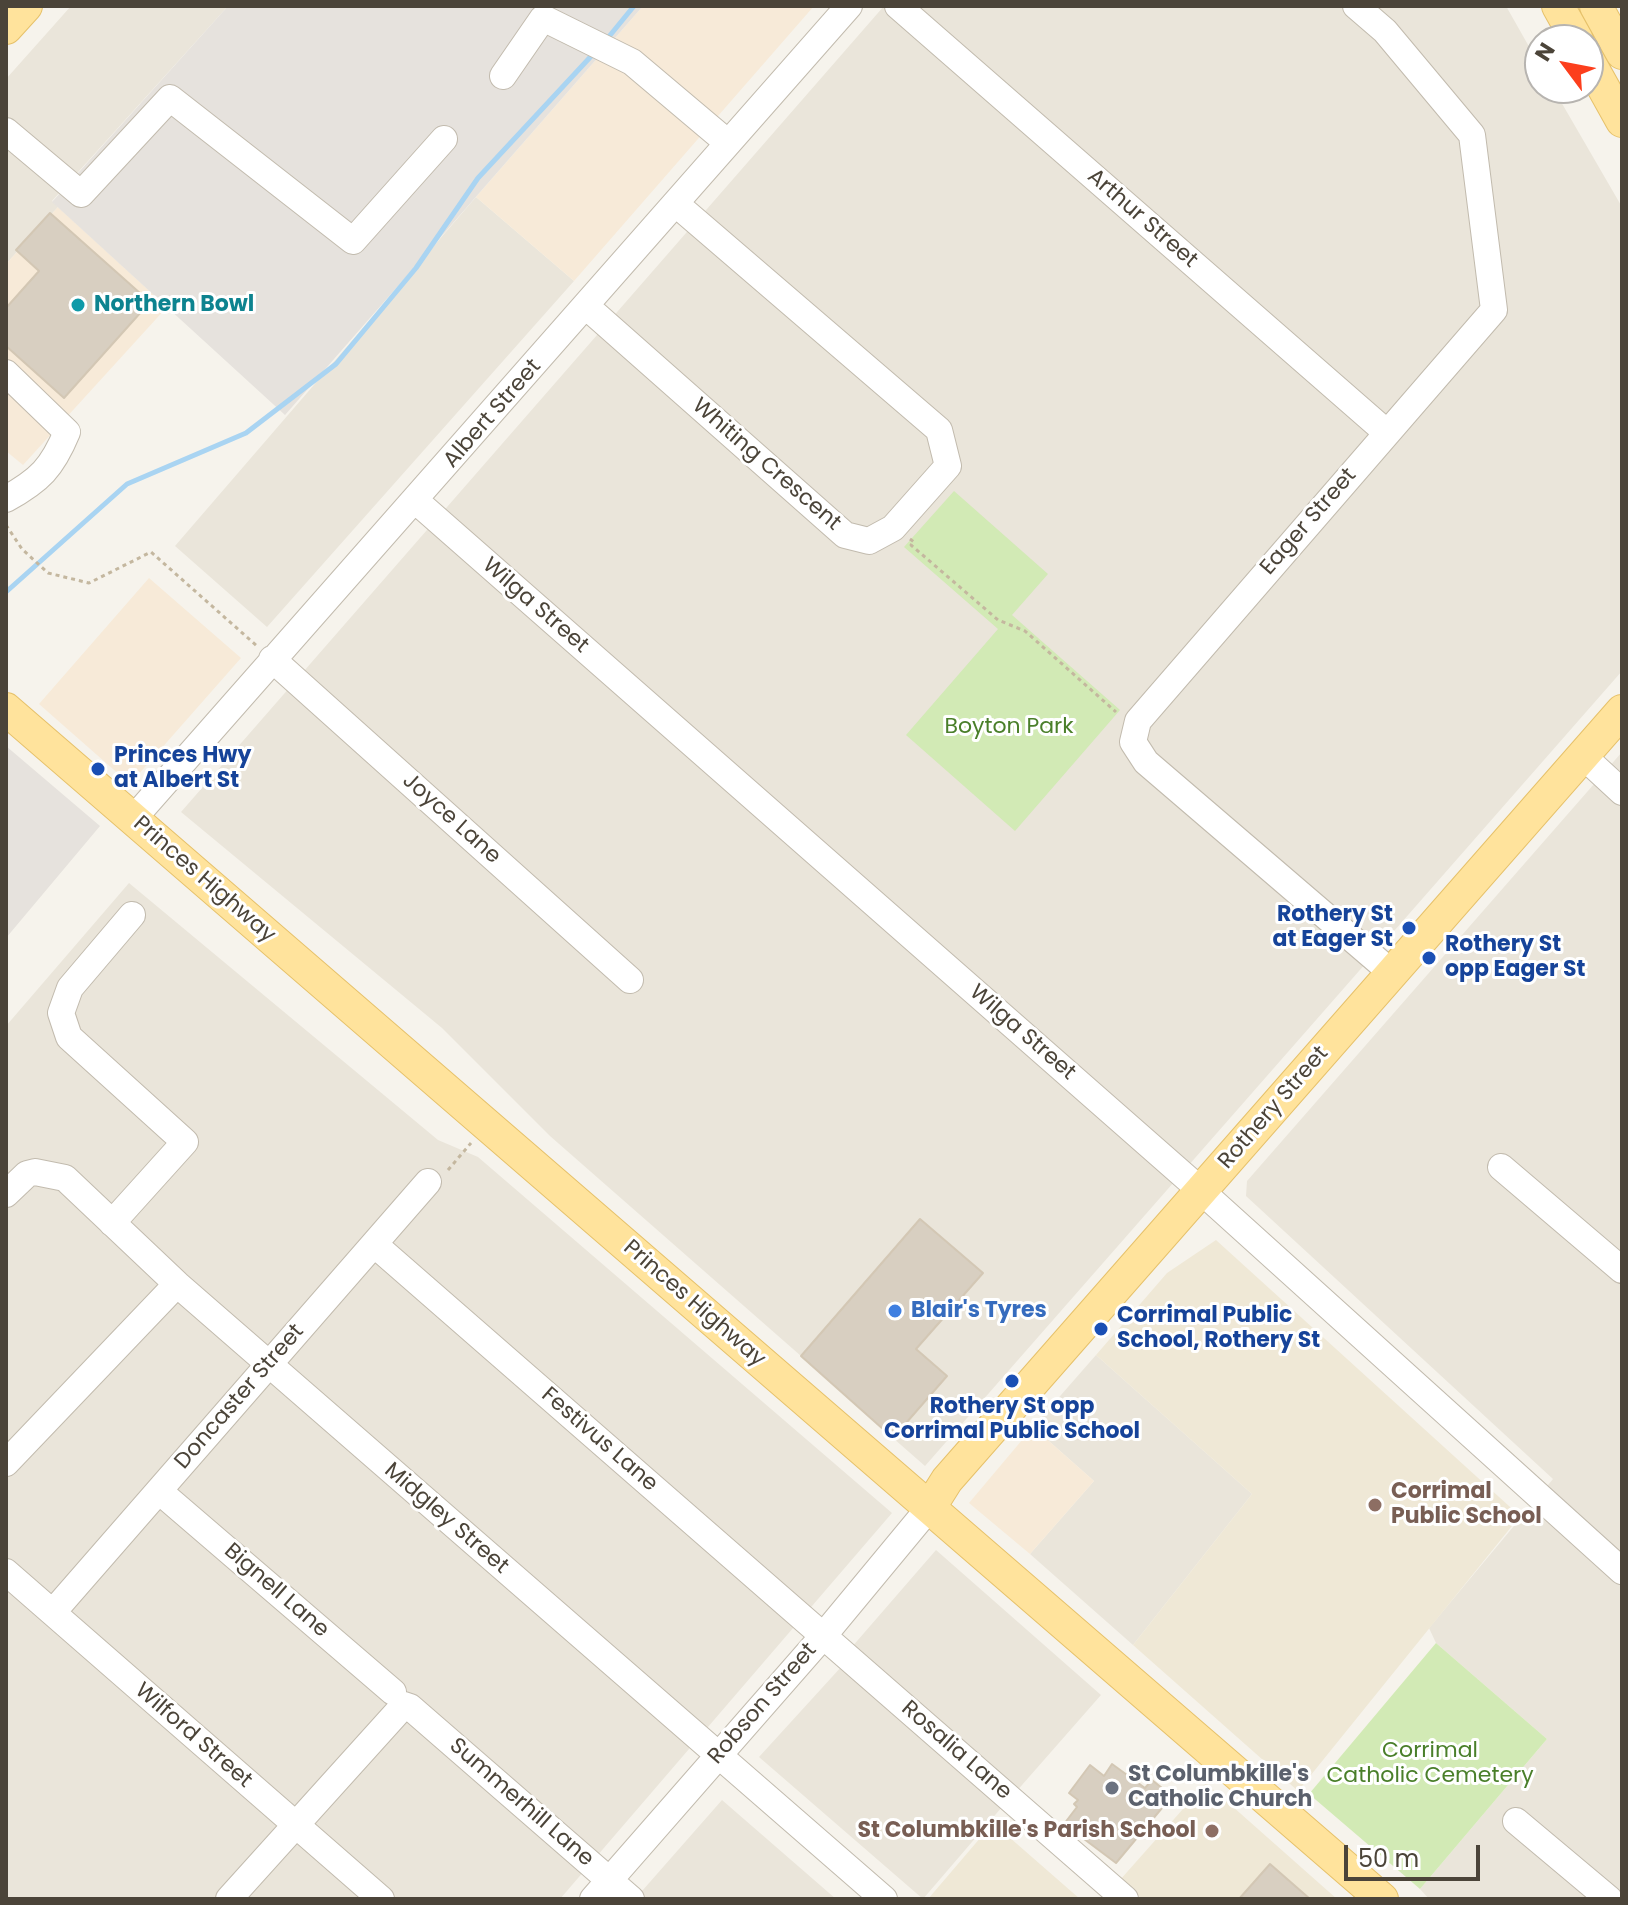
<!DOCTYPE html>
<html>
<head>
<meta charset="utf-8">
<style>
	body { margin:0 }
	#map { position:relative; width:1628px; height:1905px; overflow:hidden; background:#f6f3ec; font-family:Poppins,sans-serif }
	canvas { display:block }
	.frame { position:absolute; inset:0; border:8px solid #4b4439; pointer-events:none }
	.north { position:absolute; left:1524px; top:24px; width:80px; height:80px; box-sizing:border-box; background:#fff; border:2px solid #b7b4b0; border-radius:50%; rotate:302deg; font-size:22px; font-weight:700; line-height:32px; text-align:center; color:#4b4439 }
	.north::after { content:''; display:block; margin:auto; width:28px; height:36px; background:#fc3f1d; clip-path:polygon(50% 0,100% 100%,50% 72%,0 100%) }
	.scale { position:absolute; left:1344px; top:1845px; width:136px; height:36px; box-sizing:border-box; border:4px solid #4b4439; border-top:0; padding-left:10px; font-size:24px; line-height:28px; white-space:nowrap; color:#4b4439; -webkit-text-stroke:6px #fff; paint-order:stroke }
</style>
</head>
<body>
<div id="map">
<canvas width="1628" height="1905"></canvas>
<div class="frame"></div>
<div class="north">N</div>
<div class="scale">50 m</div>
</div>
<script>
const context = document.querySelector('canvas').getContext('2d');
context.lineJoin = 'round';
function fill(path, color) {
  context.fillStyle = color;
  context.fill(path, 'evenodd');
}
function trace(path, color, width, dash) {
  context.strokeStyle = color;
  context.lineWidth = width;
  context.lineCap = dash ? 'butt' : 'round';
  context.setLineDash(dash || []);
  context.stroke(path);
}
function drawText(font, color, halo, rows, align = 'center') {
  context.font = font + ' Poppins,sans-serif';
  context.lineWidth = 6;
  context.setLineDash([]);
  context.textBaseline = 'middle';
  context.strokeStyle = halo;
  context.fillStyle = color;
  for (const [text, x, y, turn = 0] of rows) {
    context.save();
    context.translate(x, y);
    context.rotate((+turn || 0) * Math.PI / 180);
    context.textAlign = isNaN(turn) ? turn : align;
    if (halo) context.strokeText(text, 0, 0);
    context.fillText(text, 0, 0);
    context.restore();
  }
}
const residential = new Path2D(`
	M71 6H228L52 201 58 207 6 264V79Z
	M884 6H1506L1540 66V88H1553L1622 207V671L925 1466 893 1438 947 1376 916 1349 982 1274 920 1219 801 1356 550 1136 442 1028 181 812Z
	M476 197 574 281 267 627 175 546Z
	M1622 752V1899H1429L1420 1889 1547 1739 1436 1643 1429 1628 1553 1479 1246 1196 1247 1181Z
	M129 883 438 1140 478 1157 892 1513 560 1899H6V1026Z
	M1096 1355 1252 1494 1133 1645 1030 1554 1094 1481 1033 1427Z
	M936 1550 1101 1695 1015 1793 851 1648Z
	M842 1666 1002 1807 923 1899 759 1757Z
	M722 1800 836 1899H635Z`);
const commercial = new Path2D(`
	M643 6H814L574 281 476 197Z
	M58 207 167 307 23 465 6 451V264Z
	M149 578 241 658 130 784 39 704Z
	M1033 1427 1094 1481 1030 1554 969 1503Z`);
const industrial = new Path2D(`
	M228 6H643L285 415 52 202Z
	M6 746 100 826 6 938Z`);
const education = new Path2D(`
	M1216 1240 1520 1516 1298 1791 1133 1645 1252 1494 1096 1355 1167 1273Z
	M1206 1783 1337 1899H1142L1120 1880Z
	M993 1823 1080 1899H928Z`);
const green = new Path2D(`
	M954 491 1048 574 1012 615 1120 710 1015 831 906 735 998 629 904 547Z
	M1436 1643 1547 1739 1420 1889 1309 1794Z`);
const stream = new Path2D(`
	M607 39 634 6
	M6 592 127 484 246 433 336 364 416 268 478 178 595 52`);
const building = new Path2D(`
	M50 213 150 302 64 398 6 346V308L39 271 16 250Z
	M920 1219 983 1273 916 1349 947 1376 893 1438 801 1356Z
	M1112 1764 1145 1788 1152 1780 1172 1796 1116 1863 1064 1824 1077 1807 1074 1804 1078 1800 1069 1793 1090 1765 1104 1776Z
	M1270 1864 1310 1899H1239Z`);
const path = new Path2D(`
	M6 525 22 549 48 573 89 583 151 552 257 646
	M910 539 914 542 911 545 998 620 1025 631 1116 712
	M448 1170 471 1143`);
const minor = new Path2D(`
	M898 6 1386 432
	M1356 6 1385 31 1472 135 1494 310 1138 721 1133 742 1146 762 1392 973
	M503 76 543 18 632 62 728 143
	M6 131 81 194 170 98 353 241 444 139
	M587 307 845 535 869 541 893 528 948 466 939 430 676 204
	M6 373 67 432C52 468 40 480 6 499
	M416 501 1189 1180 1622 1571
	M272 659 630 980
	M1583 756 1622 792
	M133 819 849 6
	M1501 1167 1622 1270
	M6 1194 27 1174 35 1172 65 1178 177 1284 884 1899
	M112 1223 185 1142 69 1037 61 1013 70 988 132 915
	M374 1244 1125 1899
	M6 1463 177 1284
	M159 1491 393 1692
	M6 1572 381 1899
	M53 1612 428 1182
	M1516 1821 1609 1899
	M229 1899 404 1705 410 1707 631 1899
	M593 1899 824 1635 930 1507`);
const major = new Path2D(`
	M1558 6 1577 40
	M1596 6 1622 53
	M6 28 26 6
	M1588 60 1622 121
	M6 709 1382 1899
	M930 1507 947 1480 1622 711`);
const markers = [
	[78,305,8,"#0f9aa8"],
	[98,769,8,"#1a4fb4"],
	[1409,928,8,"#1a4fb4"],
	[1429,958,8,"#1a4fb4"],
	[895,1311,8,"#3f7fe0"],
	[1101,1329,8,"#1a4fb4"],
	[1012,1381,8,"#1a4fb4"],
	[1375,1505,8,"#8d6e63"],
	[1112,1788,8,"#6b7280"],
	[1212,1831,8,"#8d6e63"]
];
const streetNames = [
	["Arthur Street",1142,219,41],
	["Albert Street",493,414,-49],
	["Whiting Crescent",766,465,41],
	["Eager Street",1309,522,-49],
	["Wilga Street",535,606,41],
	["Joyce Lane",451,819,42],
	["Princes Highway",204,880,41],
	["Wilga Street",1022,1033,41],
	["Rothery Street",1274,1108,-49],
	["Princes Highway",694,1304,41],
	["Doncaster Street",240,1397,-49],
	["Festivus Lane",599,1440,41],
	["Midgley Street",446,1519,41],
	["Bignell Lane",276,1591,41],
	["Robson Street",763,1704,-49],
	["Wilford Street",193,1736,41],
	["Rosalia Lane",956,1751,41],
	["Summerhill Lane",521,1803,41]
];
const cultureNames = [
	["Northern Bowl",94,305]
];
const parkNames = [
	["Boyton Park",1009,727],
	["Corrimal",1430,1751],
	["Catholic Cemetery",1430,1776]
];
const transitNames = [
	["Princes Hwy",114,756],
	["at Albert St",114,781],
	["Rothery St",1393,915,"right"],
	["at Eager St",1393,940,"right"],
	["Rothery St",1445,945],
	["opp Eager St",1445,970],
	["Corrimal Public",1117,1316],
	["School, Rothery St",1117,1341],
	["Rothery St opp",1012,1407,"center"],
	["Corrimal Public School",1012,1432,"center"]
];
const shopNames = [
	["Blair's Tyres",911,1311]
];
const educationNames = [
	["Corrimal",1391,1492],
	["Public School",1391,1517],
	["St Columbkille's Parish School",1196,1831,"right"]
];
const worshipNames = [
	["St Columbkille's",1128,1775],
	["Catholic Church",1128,1800]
];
fill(residential, '#eae5da');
fill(commercial, '#f7ead8');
fill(industrial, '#e6e2dd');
fill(education, '#efe8d6');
fill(green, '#d2eab5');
trace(stream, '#a9d4f2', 5);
fill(building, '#d8cfc1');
trace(building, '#d3c7b4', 2);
trace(minor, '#c2bbae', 28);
trace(major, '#e6c16a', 34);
trace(path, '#c4b79f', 3, [4, 4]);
trace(minor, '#fff', 26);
trace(major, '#ffe39c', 32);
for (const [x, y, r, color] of markers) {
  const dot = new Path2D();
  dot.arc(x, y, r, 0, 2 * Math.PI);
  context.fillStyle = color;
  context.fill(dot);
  trace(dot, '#fff', 3);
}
drawText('22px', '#4b4439', '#fff', streetNames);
drawText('bold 22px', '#0d838f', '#fff', cultureNames, 'left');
drawText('22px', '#4a7f2a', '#fff', parkNames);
drawText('bold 22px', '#164399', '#fff', transitNames, 'left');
drawText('bold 22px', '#366cbe', '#fff', shopNames, 'left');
drawText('bold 22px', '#785e54', '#fff', educationNames, 'left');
drawText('bold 22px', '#5b616d', '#fff', worshipNames, 'left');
</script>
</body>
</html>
